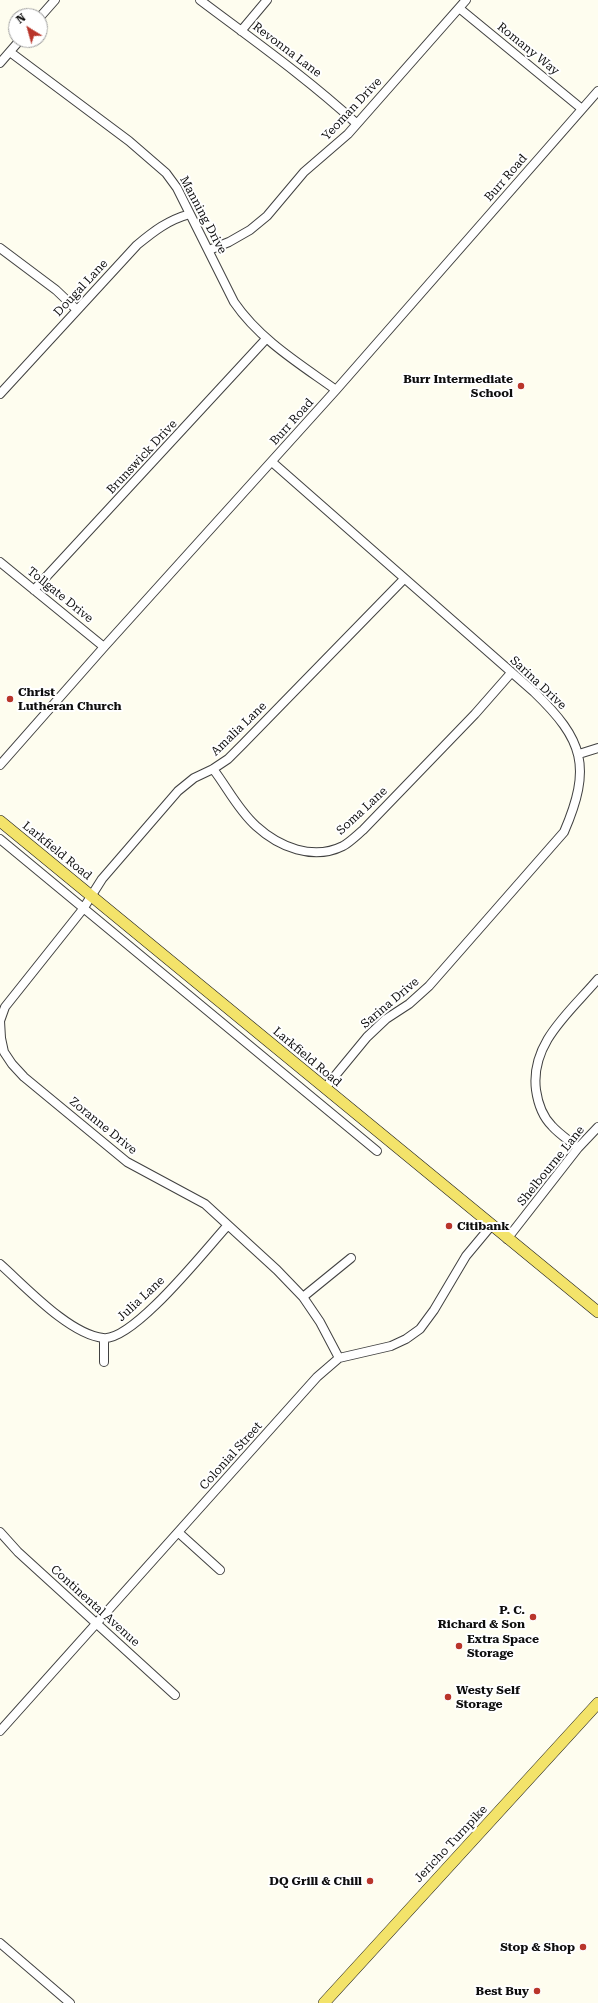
<!DOCTYPE html>
<html>
<head>
<meta charset="utf-8">
<style>
	body { margin:0 }
	#map { position:relative; width:598px; height:2003px; overflow:hidden; background:#fefdef; font-family:"Roboto Serif",serif }
	canvas { display:block }
	.north { position:absolute; left:8px; top:8px; width:40px; height:40px; box-sizing:border-box; background:#fff; border:1px solid #9f9f9f; border-radius:50%; rotate:323deg; font-size:11px; font-weight:700; line-height:16px; text-align:center; color:#0e0e0e }
	.north::after { content:''; display:block; margin:auto; width:14px; height:18px; background:#b9352a; clip-path:polygon(50% 0,100% 100%,50% 72%,0 100%) }
</style>
</head>
<body>
<div id="map">
<canvas width="598" height="2003"></canvas>
<div class="north">N</div>
</div>
<script>
const context = document.querySelector('canvas').getContext('2d');
context.lineJoin = 'round';
function trace(path, color, width, dash) {
  context.strokeStyle = color;
  context.lineWidth = width;
  context.lineCap = dash ? 'butt' : 'round';
  context.setLineDash(dash || []);
  context.stroke(path);
}
function drawText(font, color, halo, rows, align = 'center') {
  context.font = font + ' "Roboto Serif",serif';
  context.lineWidth = 4;
  context.setLineDash([]);
  context.textBaseline = 'middle';
  context.strokeStyle = halo;
  context.fillStyle = color;
  for (const [text, x, y, turn = 0] of rows) {
    context.save();
    context.translate(x, y);
    context.rotate((+turn || 0) * Math.PI / 180);
    context.textAlign = isNaN(turn) ? turn : align;
    if (halo) context.strokeText(text, 0, 0);
    context.fillText(text, 0, 0);
    context.restore();
  }
}
const minor = new Path2D(`
	M200 0C253 40 307 78 356 123
	M459 8 582 109
	M40 17 55 0
	M241 31 267 0
	M10 52 129 141 166 173 177 188 234 302C260 340 300 364 336 390
	M0 63 20 40
	M0 248 56 290 77 310
	M209 250 229 242 250 230 267 216 304 172 348 134 466 0
	M0 394 137 245C154 231 168 220 190 214
	M272 462 534 692C584 740 592 767 564 832L429 986 409 1004 386 1019 367 1037 325 1088
	M0 562 104 647
	M34 590 266 339
	M579 754 598 748
	M0 765 104 647 336 390 598 91
	M213 769C227 787 238 810 256 826 279 847 313 861 343 846 350 842 357 835 363 830L475 714 511 673
	M0 839 377 1151
	M578 1148C570 1141 559 1134 552 1126 542 1116 538 1104 536 1090 530 1043 570 1012 598 979
	M507 1239 578 1148 598 1127
	M0 1264C26 1287 69 1334 103 1338 133 1342 206 1249 228 1225
	M303 1297 351 1258
	M339 1358 320 1322 303 1297 277 1270 205 1204 127 1162 24 1077 12 1064 4 1052 1 1038 0 1021 5 1007 83 909 102 879 178 791 194 778 213 769 228 759 243 744 404 579
	M104 1362V1339
	M0 1532 18 1552 175 1695
	M179 1533 220 1570
	M0 1731 317 1377 339 1358 391 1346 406 1339 420 1329 434 1310 466 1256 491 1226
	M0 1943 70 2003`);
const major = new Path2D(`
	M0 821 598 1312
	M324 2003 598 1703`);
const markers = [
	[521,386,4,"#b9352a"],
	[10,699,4,"#b9352a"],
	[449,1226,4,"#b9352a"],
	[533,1617,4,"#b9352a"],
	[459,1646,4,"#b9352a"],
	[448,1697,4,"#b9352a"],
	[370,1881,4,"#b9352a"],
	[583,1947,4,"#b9352a"],
	[537,1991,4,"#b9352a"]
];
const streetNames = [
	["Romany Way",528,49,39],
	["Revonna Lane",287,50,37],
	["Yeoman Drive",352,109,-47],
	["Burr Road",506,178,-49],
	["Manning Drive",203,215,62],
	["Dougal Lane",81,288,-47],
	["Burr Road",292,422,-48],
	["Brunswick Drive",142,457,-47],
	["Tollgate Drive",60,595,39],
	["Sarina Drive",538,683,43],
	["Amalia Lane",239,729,-44],
	["Soma Lane",362,811,-43],
	["Larkfield Road",57,851,39],
	["Sarina Drive",390,1003,-40],
	["Larkfield Road",307,1057,40],
	["Zoranne Drive",103,1126,39],
	["Shelbourne Lane",551,1166,-51],
	["Julia Lane",141,1299,-43],
	["Colonial Street",231,1456,-48],
	["Continental Avenue",95,1606,42],
	["Jericho Turnpike",451,1844,-47]
];
const poiNames = [
	["Burr Intermediate",513,379],
	["School",513,393],
	["Christ",18,692,"left"],
	["Lutheran Church",18,706,"left"],
	["Citibank",457,1226,"left"],
	["P. C.",525,1610],
	["Richard & Son",525,1624],
	["Extra Space",467,1639,"left"],
	["Storage",467,1653,"left"],
	["Westy Self",456,1690,"left"],
	["Storage",456,1704,"left"],
	["DQ Grill & Chill",362,1881],
	["Stop & Shop",575,1947],
	["Best Buy",529,1991]
];
trace(minor, '#414141', 10);
trace(major, '#1f1f1f', 12);
trace(minor, '#fff', 8);
trace(major, '#f3e36a', 11);
for (const [x, y, r, color] of markers) {
  const dot = new Path2D();
  dot.arc(x, y, r, 0, 2 * Math.PI);
  context.fillStyle = color;
  context.fill(dot);
  trace(dot, '#fff', 1.5);
}
drawText('12px', '#0e0e0e', '#fff', streetNames);
drawText('bold 12px', '#0e0e0e', '#fff', poiNames, 'right');
</script>
</body>
</html>
